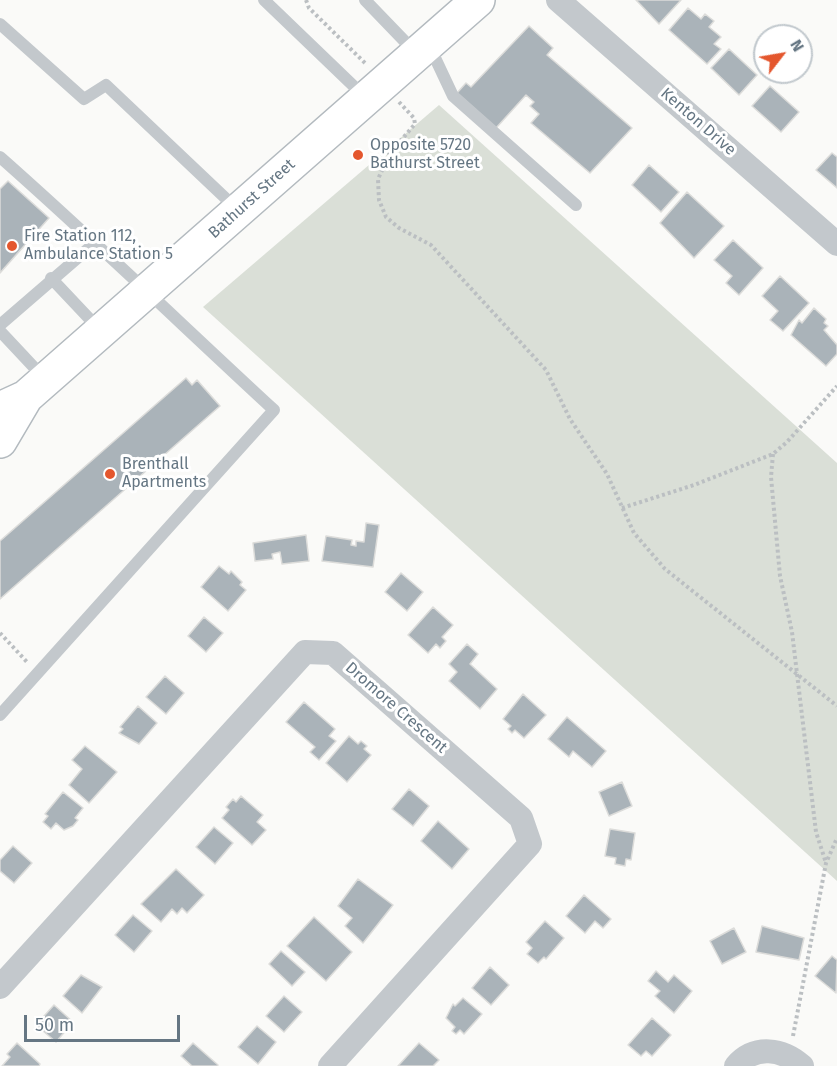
<!DOCTYPE html>
<html>
<head>
<meta charset="utf-8">
<style>
	body { margin:0 }
	#map { position:relative; width:837px; height:1066px; overflow:hidden; background:#fafaf8; font-family:"Fira Sans",sans-serif }
	canvas { display:block }
	.north { position:absolute; left:753px; top:24px; width:60px; height:60px; box-sizing:border-box; background:#fff; border:2px solid #c1c8cd; border-radius:50%; rotate:59deg; font-size:16px; font-weight:700; line-height:24px; text-align:center; color:#657683 }
	.north::after { content:''; display:block; margin:auto; width:21px; height:27px; background:#e4572e; clip-path:polygon(50% 0,100% 100%,50% 72%,0 100%) }
	.scale { position:absolute; left:24px; top:1015px; width:156px; height:27px; box-sizing:border-box; border:3px solid #657683; border-top:0; padding-left:8px; font-size:18px; line-height:21px; white-space:nowrap; color:#657683; -webkit-text-stroke:4px #fff; paint-order:stroke }
</style>
</head>
<body>
<div id="map">
<canvas width="837" height="1066"></canvas>
<div class="north">N</div>
<div class="scale">50 m</div>
</div>
<script>
const context = document.querySelector('canvas').getContext('2d');
context.lineJoin = 'round';
function fill(path, color) {
  context.fillStyle = color;
  context.fill(path, 'evenodd');
}
function trace(path, color, width, dash) {
  context.strokeStyle = color;
  context.lineWidth = width;
  context.lineCap = dash ? 'butt' : 'round';
  context.setLineDash(dash || []);
  context.stroke(path);
}
function drawText(font, color, halo, rows, align = 'center') {
  context.font = font + ' "Fira Sans",sans-serif';
  context.lineWidth = 6;
  context.setLineDash([]);
  context.textBaseline = 'middle';
  context.strokeStyle = halo;
  context.fillStyle = color;
  for (const [text, x, y, turn = 0] of rows) {
    context.save();
    context.translate(x, y);
    context.rotate((+turn || 0) * Math.PI / 180);
    context.textAlign = isNaN(turn) ? turn : align;
    if (halo) context.strokeText(text, 0, 0);
    context.fillText(text, 0, 0);
    context.restore();
  }
}
const green = new Path2D(`
	M439 105 837 463V881L203 307Z`);
const building = new Path2D(`
	M636 0H681L659 24Z
	M688 8 701 19 705 14 714 21 709 27 721 37 714 44 721 49 707 64 669 30Z
	M529 26 553 48 547 55 632 128 590 173 531 123 539 114 530 106 534 102 526 95 496 128 457 93 466 83 471 87Z
	M729 49 757 75 739 95 711 68Z
	M770 86 799 112 781 132 752 106Z
	M832 153 837 157V188L816 170Z
	M649 165 679 192 661 212 632 185Z
	M8 181 49 218 0 273V189Z
	M687 192 724 226 694 258 660 223Z
	M733 240 763 268 739 295 726 283 732 276 714 260Z
	M780 276 809 303 783 331 770 320 778 311 762 296Z
	M814 308 826 319 824 323 828 326 824 330 837 345V354L826 366 791 335 799 320 802 323Z
	M186 378 192 385 197 380 220 406 0 599V541Z
	M366 523 379 525 373 567 322 561 326 536 352 540 351 545 356 546V541L364 542Z
	M306 535 309 561 282 564 280 552 272 554 273 559 255 561 253 543Z
	M219 566 229 574 231 571 242 582 240 585 246 590 228 611 201 587Z
	M401 573 423 592 407 611 385 592Z
	M433 607 453 625 442 637 446 641 440 648 436 644 428 653 408 635Z
	M204 617 223 633 206 652 188 636Z
	M467 644 478 654 470 664 497 689 480 709 449 681 457 672 449 664Z
	M165 676 184 693 166 714 146 697Z
	M523 694 546 715 524 738 515 730 512 733 508 729 511 726 503 719Z
	M304 702 335 729 329 736 336 741 319 760 310 752 315 747 286 722Z
	M138 706 157 723 139 744 119 733 123 729 120 727Z
	M567 717 606 751 592 767 573 751 569 757 548 739Z
	M349 736 358 744 361 741 367 746 364 749 371 755 347 782 326 763Z
	M85 746 117 772 89 803 69 785 82 769 72 760Z
	M622 782 632 806 609 816 599 792Z
	M409 789 429 806 413 826 392 809Z
	M63 792 83 808 75 818 78 820 73 826 64 830 56 823 51 829 43 822 48 816 45 814Z
	M241 796 263 815 257 822 266 830 252 845 222 818 229 810 226 807 233 799 236 802Z
	M438 821 469 849 452 869 421 841Z
	M214 827 233 843 215 864 196 847Z
	M610 829 635 833 631 860 626 859 625 866 615 864 616 858 605 856Z
	M13 846 32 863 14 883 0 871V860Z
	M176 869 204 895 187 913 182 908 177 914 172 909 161 922 141 904Z
	M358 879 393 905 363 943 345 926 352 918 338 906Z
	M584 895 611 919 603 928 595 921 585 933 566 916Z
	M133 915 152 931 134 952 115 935Z
	M314 917 352 952 326 981 287 946Z
	M545 921 564 938 546 959 544 957 538 963 527 954 532 948 526 942Z
	M762 926 804 938 799 960 756 952Z
	M734 928 746 952 722 964 710 941Z
	M281 951 305 972 292 986 269 964Z
	M832 956 837 960 836 993 815 976Z
	M490 967 509 985 491 1005 472 988Z
	M656 971 668 982 674 975 692 991 674 1013 655 996 660 991 648 981Z
	M81 975 102 987 82 1013 63 996Z
	M284 996 302 1012 284 1032 266 1016Z
	M463 998 482 1014 464 1034 460 1030 456 1034 452 1031 455 1027 446 1018 453 1004 455 1006Z
	M54 1005 73 1022 56 1042 36 1025Z
	M652 1018 671 1035 652 1056 646 1051 641 1056 628 1045Z
	M257 1026 276 1042 258 1064 238 1047Z
	M17 1043 40 1064 39 1066H2L10 1057 7 1054Z
	M193 1043 218 1065 217 1066H192L181 1056Z
	M419 1043 439 1060 433 1066H398Z`);
const path = new Path2D(`
	M306 0 309 8 367 65
	M399 102 414 118 415 124 390 153 378 179 379 200 386 217 399 228 431 245 546 370 570 419 607 474 634 533 665 569 837 706
	M773 454 771 477 780 576 792 632 816 832 826 863
	M622 508 694 485 773 454 787 442 837 386
	M0 633 27 662
	M793 1036 826 863 837 838`);
const lane = new Path2D(`
	M264 0 365 97
	M365 0 416 53
	M0 24 84 99 106 85 238 210
	M429 45 453 96 576 205
	M0 157C93 239 182 325 274 410L0 715
	M51 278 100 330
	M0 325 96 242
	M0 331 44 378`);
const street = new Path2D(`
	M558 0 837 244
	M0 987 305 652 333 653 521 818 530 844 330 1066
	M736 1066C755 1044 783 1049 802 1066`);
const secondary = new Path2D(`
	M0 409 26 397 478 0
	M0 441 26 397`);
const markers = [
	[358,155,6,"#e4572e"],
	[12,246,6,"#e4572e"],
	[110,474,6,"#e4572e"]
];
const streetNames = [
	["Kenton Drive",698,122,41],
	["Bathurst Street",252,199,-42],
	["Dromore Crescent",396,708,41]
];
const poiNames = [
	["Opposite 5720",370,146],
	["Bathurst Street",370,164],
	["Fire Station 112,",24,237],
	["Ambulance Station 5",24,255],
	["Brenthall",122,465],
	["Apartments",122,483]
];
fill(green, '#dadfd7');
fill(building, '#aab3b9');
trace(building, '#dcdcda', 1.5);
trace(secondary, '#b3babf', 36);
trace(path, '#bbbfc2', 4, [3, 3]);
trace(lane, '#c3c8cc', 12);
trace(street, '#c3c8cc', 24);
trace(secondary, '#fff', 33);
for (const [x, y, r, color] of markers) {
  const dot = new Path2D();
  dot.arc(x, y, r, 0, 2 * Math.PI);
  context.fillStyle = color;
  context.fill(dot);
  trace(dot, '#fff', 2);
}
drawText('16px', '#657683', '#fff', streetNames);
drawText('16px', '#657683', '#fff', poiNames, 'left');
</script>
</body>
</html>
